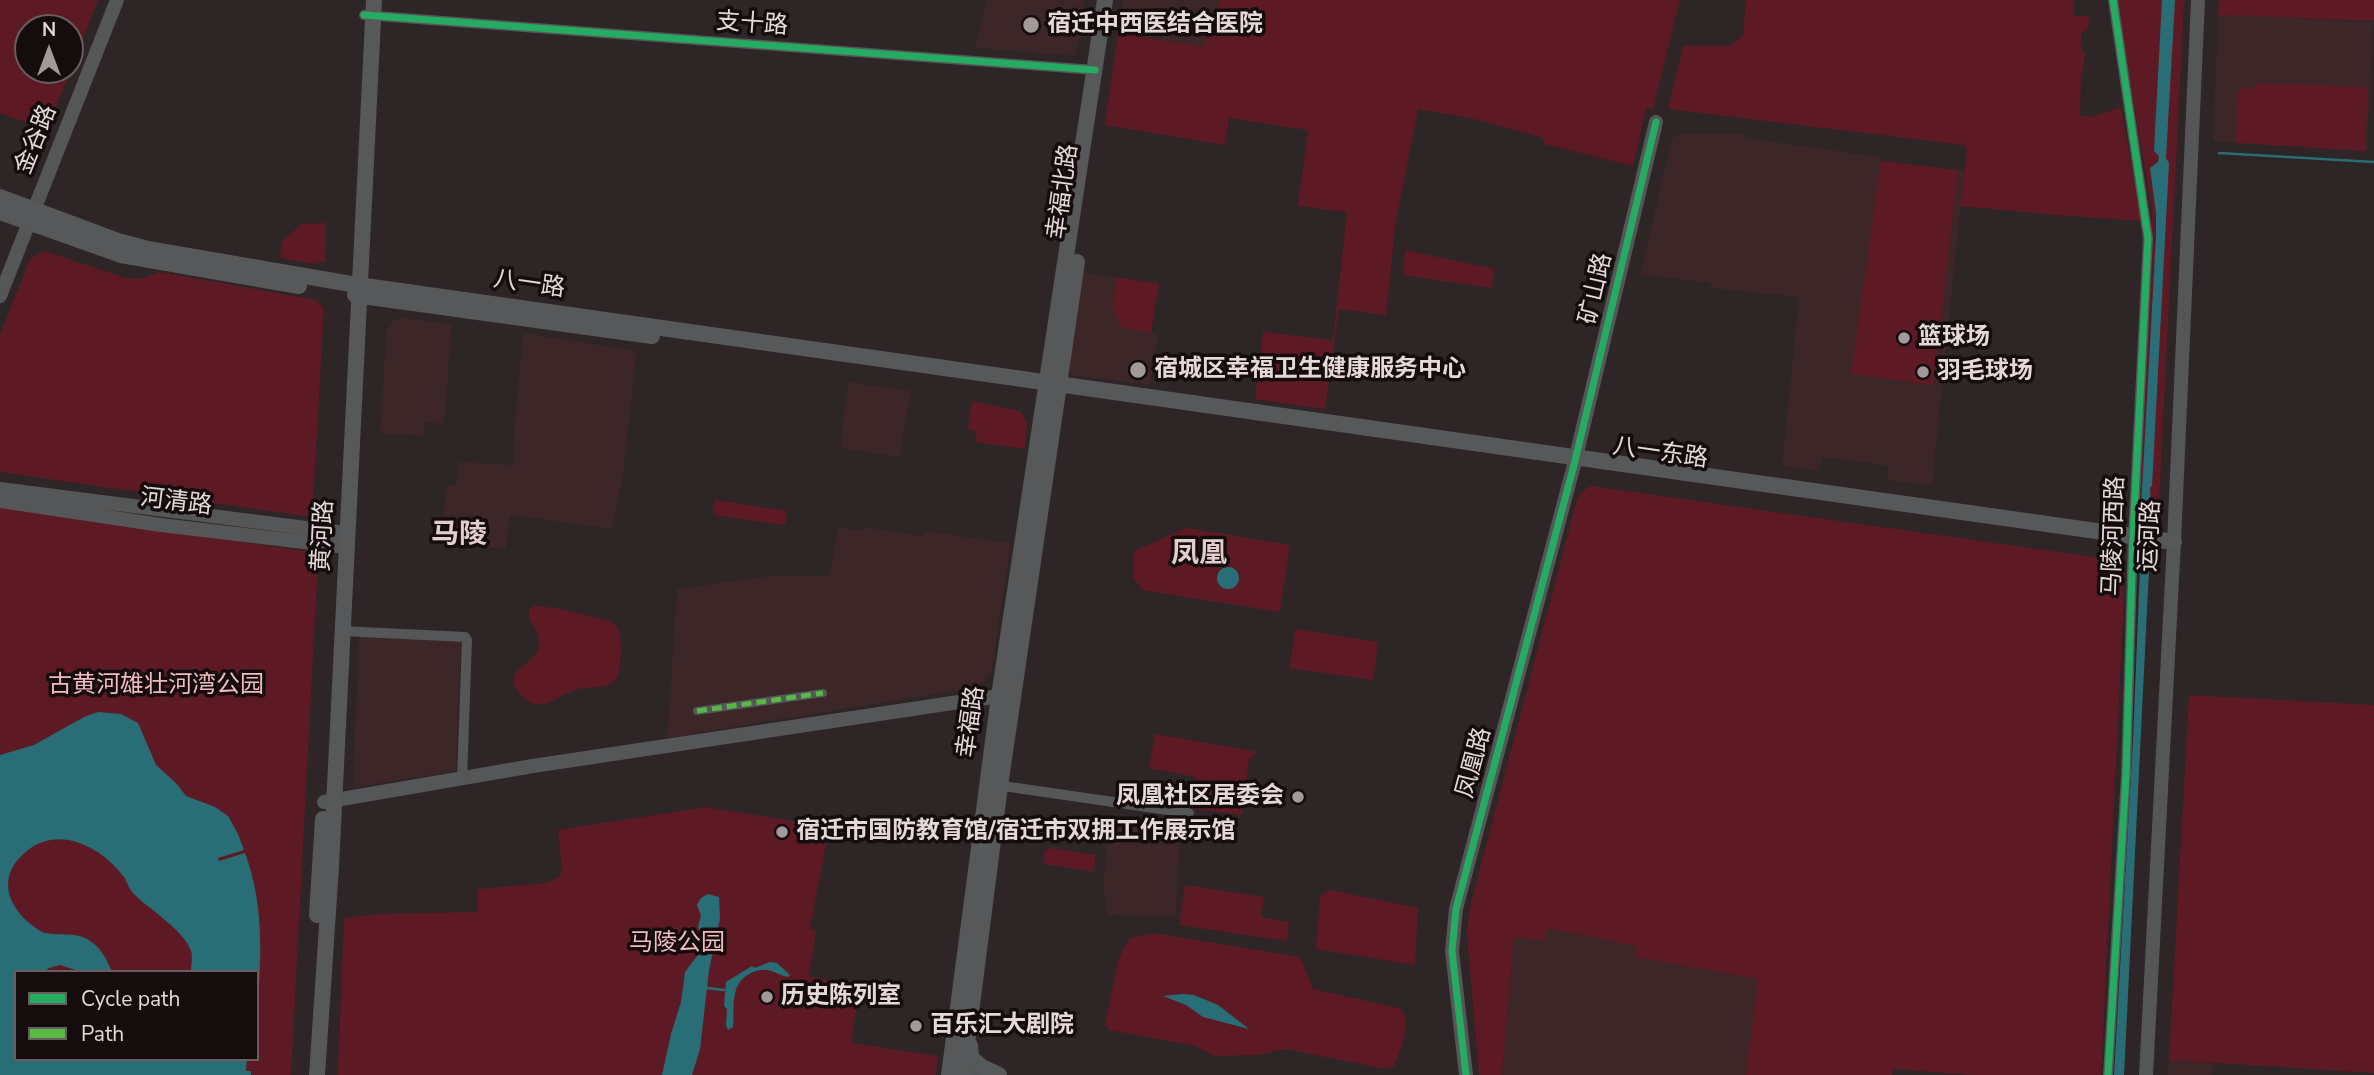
<!DOCTYPE html>
<html>
<head>
<meta charset="utf-8">
<style>
	body { margin:0 }
	#map { position:relative; width:2374px; height:1075px; overflow:hidden; background:#2e2526; font-family:"Nunito Sans",sans-serif }
	canvas { display:block }
	.legend { position:absolute; left:14px; top:970px; width:245px; height:91px; box-sizing:border-box; background:#150d0d; border:2px solid #685e5e; margin:0; padding:9px 12px; list-style:none; font-size:21px; color:#e4d8d8 }
	.legend li { display:flex; align-items:center; gap:14px; height:35px }
	.legend b { width:35px; border:2px solid #685e5e }
	.north { position:absolute; left:14px; top:14px; width:70px; height:70px; box-sizing:border-box; background:#150d0d; border:2px solid #685e5e; border-radius:50%; rotate:0deg; font-size:19px; font-weight:700; line-height:28px; text-align:center; color:#e4d8d8 }
	.north::after { content:''; display:block; margin:auto; width:24px; height:32px; background:#a4999a; clip-path:polygon(50% 0,100% 100%,50% 72%,0 100%) }
</style>
</head>
<body>
<div id="map">
<canvas width="2374" height="1075"></canvas>
<ul class="legend">
<li><b style="height:9px;background:#26ab63"></b>Cycle path</li>
<li><b style="height:9px;background:#58b947"></b>Path</li>
</ul>
<div class="north">N</div>
</div>
<script>
const context = document.querySelector('canvas').getContext('2d');
context.lineJoin = 'round';
function fill(path, color) {
  context.fillStyle = color;
  context.fill(path, 'evenodd');
}
function trace(path, color, width, dash) {
  context.strokeStyle = color;
  context.lineWidth = width;
  context.lineCap = dash ? 'butt' : 'round';
  context.setLineDash(dash || []);
  context.stroke(path);
}
function drawText(font, color, halo, rows, align = 'center') {
  context.font = font + ' "Nunito Sans","Noto Sans SC",sans-serif';
  context.lineWidth = 7;
  context.setLineDash([]);
  context.textBaseline = 'middle';
  context.strokeStyle = halo;
  context.fillStyle = color;
  for (const [text, x, y, turn = 0] of rows) {
    context.save();
    context.translate(x, y);
    context.rotate((+turn || 0) * Math.PI / 180);
    context.textAlign = isNaN(turn) ? turn : align;
    if (halo) context.strokeText(text, 0, 0);
    context.fillText(text, 0, 0);
    context.restore();
  }
}
const built = new Path2D(`
	M987 0H1085L1076 56 975 48Z
	M1123 0H1220L1204 47 1118 33Z
	M2218 15 2373 22 2367 151 2213 141Z
	M1678 134H1746V138L1881 157 1882 161 1964 171 1932 486 1887 480 1889 466 1822 457 1819 471 1782 466 1799 297 1711 288V283L1640 275 1672 139Z
	M1083 273 1117 277 1111 309 1116 310 1120 319 1119 327 1158 334 1150 385 1071 375 1068 369Z
	M402 318 452 324 444 424 425 422 424 436 380 433 386 332 393 321Z
	M523 333 637 351 623 475 612 529 510 515 506 549 442 541 446 485H456L458 462 513 465 516 408Z
	M848 382 911 391 900 457 840 448Z
	M838 527 863 531 864 527 922 536 924 531 1011 543 991 674 977 687 667 738 677 589 768 576H829Z
	M359 636 461 641 456 771 357 787 353 783Z
	M1111 816 1181 822 1176 916 1107 915 1103 882Z
	M1547 928 1637 946 1635 957 1759 979 1746 1075H1502L1514 936Z
	M2169 1060 2213 1063 2212 1075H2168Z`);
const green = new Path2D(`
	M0 0H98L47 130 0 113ZM28 28H70V70H28Z
	M1220 0H1680L1653 109 1646 108 1633 166 1544 144 1543 138 1475 119 1418 109 1396 219 1386 315 1339 309 1325 409 1255 399 1263 332 1333 340 1347 212 1298 206 1308 130 1229 118 1225 145 1105 125 1118 33 1204 47Z
	M1746 0H2074V16H2090L2087 31 2081 32 2082 52H2085L2083 73H2081L2080 116 2093 117 2121 107 2141 221 2056 215 1960 206 1967 149 1964 145 1668 109 1683 46H1731L1743 35Z
	M2117 0H2184L2158 522 2152 527H2141L2137 510 2152 212Z
	M2219 0H2374V21L2218 15Z
	M2258 83 2368 87 2365 151 2236 143 2238 92 2240 89 2255 87Z
	M1881 161 1958 170 1933 385 1851 374Z
	M326 223 325 261 314 264 280 258 282 241 302 224Z
	M1405 250 1495 269 1491 288 1403 275Z
	M44 251 126 278 142 279 160 272 316 300 324 308 312 517 0 472V335L30 259Z
	M1117 277 1159 284 1151 333 1119 327 1120 319 1115 318 1116 310 1111 309Z
	M972 401 1020 411 1027 422 1025 449 975 442 977 431 968 429Z
	M1591 486 2122 561 2125 574 2101 1075H1972L1893 1069 1892 1075H1746L1758 979 1634 957 1636 946 1547 928 1545 941 1514 937 1502 1075H1479L1467 935 1469 911 1576 503 1581 492Z
	M714 500 787 511 785 525 713 515Z
	M0 507 304 551 318 559 291 1075H0ZM16 972H257V1059H16Z
	M1186 528 1290 545 1280 612 1142 590 1134 578V551Z
	M534 606 556 608 611 621C613 623 617 626 618 629 622 638 622 675 615 681 607 688 589 687 578 689 559 694 544 714 525 699 521 695 517 692 515 687 508 665 538 664 539 644 540 630 527 623 529 609Z
	M1295 629 1378 642 1373 680 1290 668Z
	M2189 695 2374 705V1073L2169 1060Z
	M1155 734 1258 752 1249 759 1242 815 1189 808 1196 777 1149 768Z
	M706 807 829 827 810 929 816 931 809 977 860 984 851 1043 938 1056 936 1075H338L344 918 378 914 478 912V889L548 883 560 876 562 867 558 830Z
	M1049 848 1095 855 1094 872 1045 864 1043 860 1044 853Z
	M1185 885 1264 897 1261 917 1289 922 1287 941 1179 925Z
	M1330 890 1418 908 1415 965 1316 949 1320 895Z
	M1153 933 1300 957 1313 989 1402 1009C1411 1024 1400 1052 1394 1067L1380 1068 1286 1049 1258 1055 1214 1056 1195 1046 1109 1030 1105 1025 1118 961 1125 945 1131 938Z`);
const water = new Path2D(`
	M2162 0H2175L2166 158 2169 163 2152 486 2150 487 2151 507H2141L2156 236V213L2150 168 2158 162 2159 156 2154 151Z
	M1217 578a11 11 0 1 1 22 0a11 11 0 1 1-22 0Z
	M2140 569 2149 570 2124 1075H2114L2133 740Z
	M98 712 121 714 138 723 156 765 176 783 186 796 215 807 228 816 238 834 244 850 218 858 219 861 245 853C265 907 261 959 257 1016V972H191C191 966 193 956 191 951 185 931 150 910 135 895 129 890 128 883 124 877 102 848 61 825 28 850 0 872 3 899 28 922 33 926 39 931 45 933 59 936 75 932 87 939 101 947 106 958 112 972H82L60 965 49 968 43 972H16V1059H247L246 1071H251V1075H0V755L34 745 84 717Z
	M708 894 719 897 720 919 709 970 700 1049 692 1075H662L671 1034 681 1002 685 972 701 951 702 936 698 927 701 916 697 905 701 898Z
	M770 962 777 963 790 975 788 977C781 976 775 971 767 970 762 969 755 971 751 973 729 984 735 1006 733 1027L728 1030 726 1025 727 1009 724 1006 726 982 752 966 755 968Z
	M1182 994 1194 995 1218 1005 1249 1029 1203 1017 1186 1005 1163 996Z`);
const stream = new Path2D(`
	M2219 153 2374 162
	M2146 503V516
	M707 988 724 990`);
const pedestrian = new Path2D(`
	M697 711 823 693`);
const minor = new Path2D(`
	M364 15 1095 70
	M342 631 465 637 467 640 462 779
	M996 785 1189 813
	M2108 1075 2126 775 2133 537 2148 238 2113 0`);
const tertiary = new Path2D(`
	M0 296 117 0
	M0 489 337 532
	M0 501 161 525 346 547
	M324 802 533 766 999 696
	M954 1070 980 1075
	M1466 1075 1452 951 1456 909 1574 465 1656 122
	M2146 1075 2174 542 2198 0`);
const secondary = new Path2D(`
	M0 197 118 241 148 249 351 284 2174 542
	M0 212 121 255 299 286
	M355 295 652 336
	M317 915 323 819
	M970 1045 971 1058 982 1067 999 1075
	M317 1075 331 867 374 0
	M949 1075 999 696 1105 0
	M963 1075 1000 786 1077 262`);
const quiet = new Path2D(`
	M697 711 823 693`);
const cycleway = new Path2D(`
	M364 15 1095 70
	M1466 1075 1452 951 1456 909 1574 465 1656 122
	M2108 1075 2126 775 2133 537 2148 238 2113 0`);
const markers = [
	[1031,25,9,"#a4999a"],
	[1904,338,7,"#a4999a"],
	[1138,370,9,"#a4999a"],
	[1923,372,7,"#a4999a"],
	[1298,797,7,"#a4999a"],
	[782,832,7,"#a4999a"],
	[767,997,7,"#a4999a"],
	[916,1026,7,"#a4999a"]
];
const streetNames = [
	["支十路",752,25,4],
	["金谷路",37,140,-68],
	["幸福北路",1064,192,-82],
	["八一路",529,285,8],
	["矿山路",1597,289,-77],
	["八一东路",1660,454,8],
	["河清路",176,503,7],
	["黄河路",324,536,-87],
	["马陵河西路",2115,536,-88],
	["运河路",2151,536,-87],
	["幸福路",972,722,-82],
	["凤凰路",1475,763,-75]
];
const poiNames = [
	["宿迁中西医结合医院",1047,25],
	["篮球场",1918,338],
	["宿城区幸福卫生健康服务中心",1154,370],
	["羽毛球场",1937,372],
	["凤凰社区居委会",1284,797,"right"],
	["宿迁市国防教育馆/宿迁市双拥工作展示馆",796,832],
	["历史陈列室",781,997],
	["百乐汇大剧院",930,1026]
];
const parkNames = [
	["古黄河雄壮河湾公园",156,686],
	["马陵公园",677,944]
];
const quarterNames = [
	["马陵",459,536],
	["凤凰",1199,555]
];
fill(built, '#3c2627');
fill(green, '#5e1a24');
fill(water, '#296e76');
trace(stream, '#296e76', 2.5);
trace(pedestrian, '#555657', 8);
trace(minor, '#555657', 10);
trace(tertiary, '#555657', 14);
trace(secondary, '#565859', 16);
trace(quiet, '#58b947', 5, [10, 5]);
trace(cycleway, '#26ab63', 7);
for (const [x, y, r, color] of markers) {
  const dot = new Path2D();
  dot.arc(x, y, r, 0, 2 * Math.PI);
  context.fillStyle = color;
  context.fill(dot);
  trace(dot, '#150d0d', 2.5);
}
drawText('24px', '#e4d8d8', '#150d0d', streetNames);
drawText('bold 24px', '#e4d8d8', '#150d0d', poiNames, 'left');
drawText('24px', '#f1bcbd', '#150d0d', parkNames);
drawText('bold 28px', '#e3cccc', '#150d0d', quarterNames);
</script>
</body>
</html>
